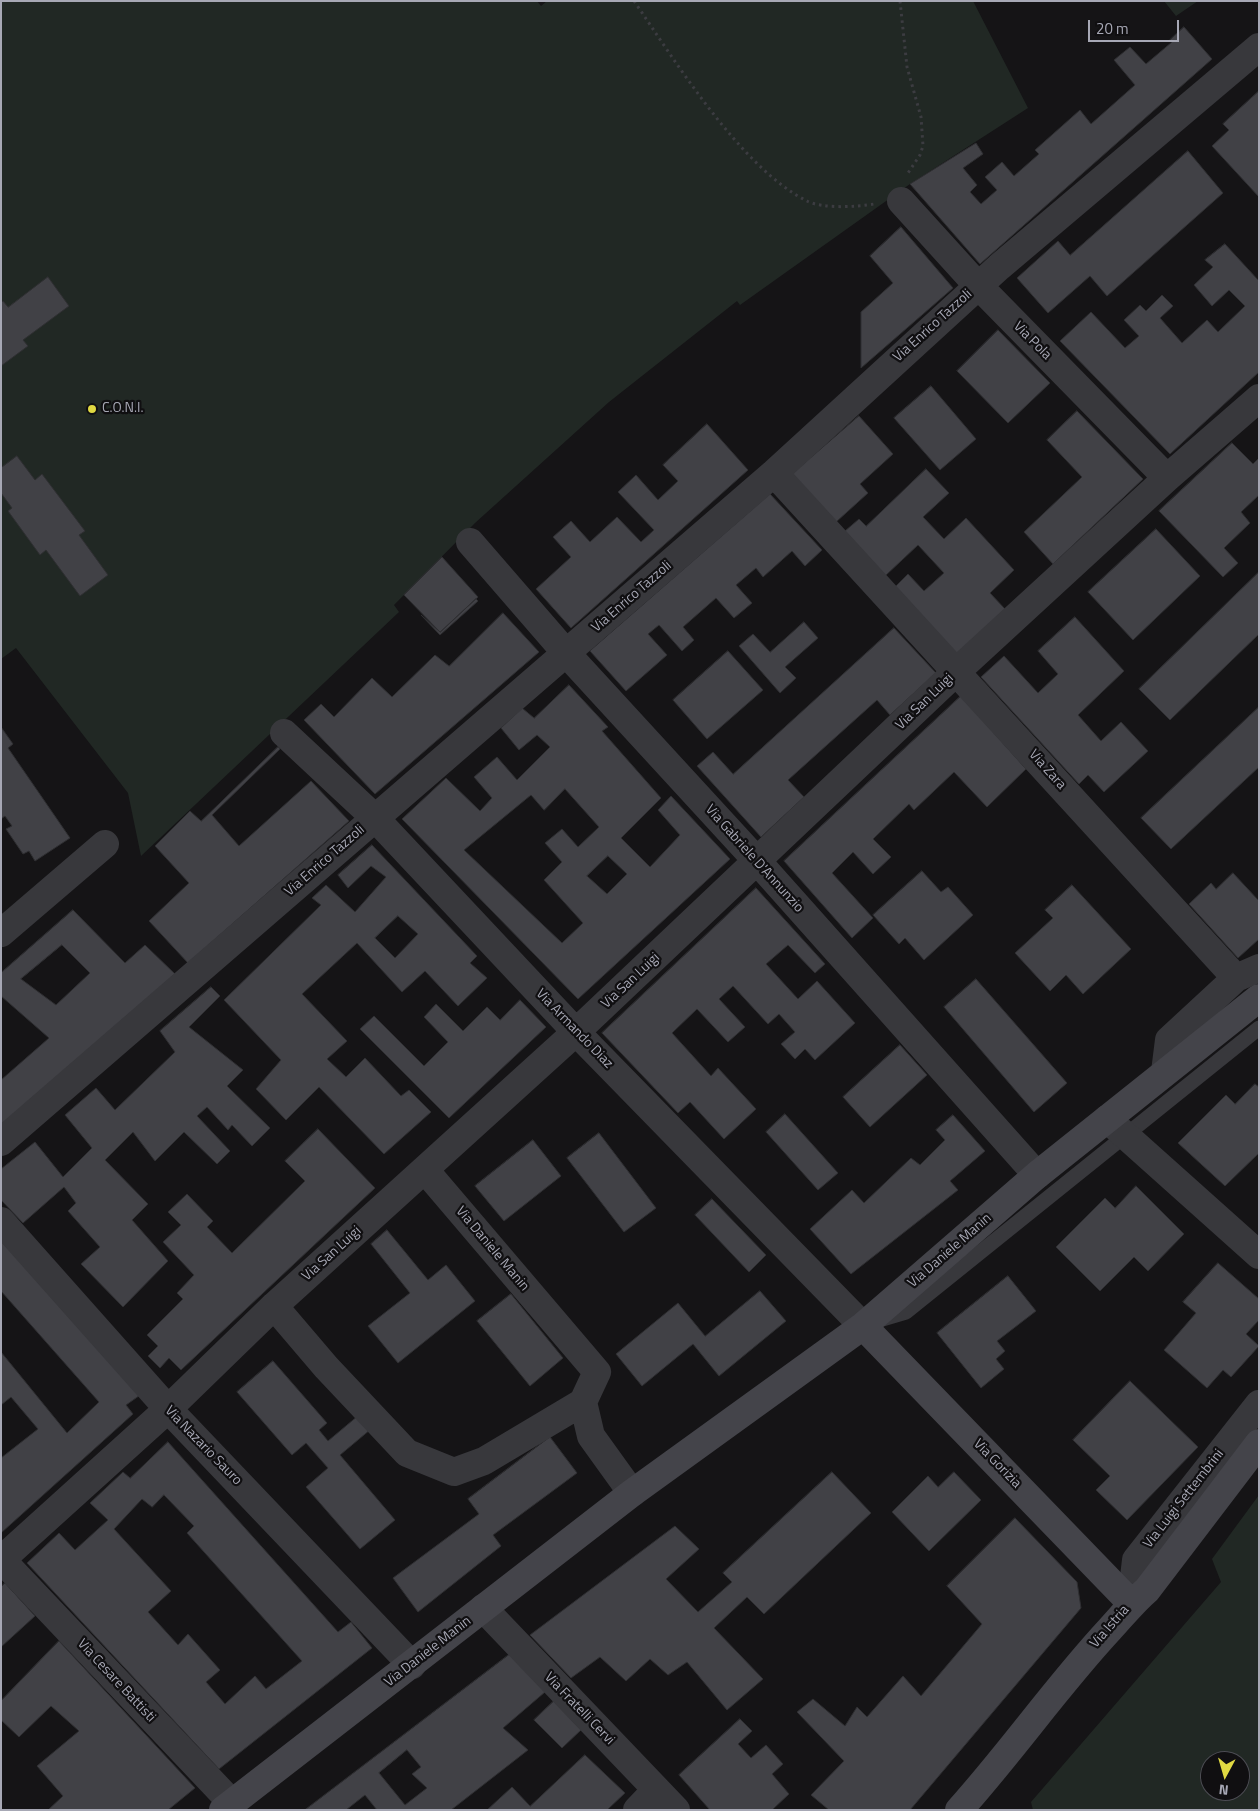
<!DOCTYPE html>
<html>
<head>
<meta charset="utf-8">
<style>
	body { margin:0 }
	#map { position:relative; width:1260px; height:1811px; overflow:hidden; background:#151416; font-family:"Titillium Web",sans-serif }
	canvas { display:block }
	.frame { position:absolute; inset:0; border:2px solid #a7a8b5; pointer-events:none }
	.north { position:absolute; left:1200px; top:1751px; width:50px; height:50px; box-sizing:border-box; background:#100f11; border:1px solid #4c4c53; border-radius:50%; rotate:186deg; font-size:14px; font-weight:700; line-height:20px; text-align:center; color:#a7a8b5 }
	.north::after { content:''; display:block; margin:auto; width:18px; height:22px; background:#e0d942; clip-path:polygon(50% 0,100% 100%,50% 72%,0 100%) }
	.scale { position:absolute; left:1088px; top:20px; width:91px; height:22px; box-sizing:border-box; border:2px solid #a7a8b5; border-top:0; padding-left:6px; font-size:15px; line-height:18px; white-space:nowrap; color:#a7a8b5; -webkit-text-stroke:4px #100f11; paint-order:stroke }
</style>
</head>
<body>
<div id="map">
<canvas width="1260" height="1811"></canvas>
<div class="frame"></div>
<div class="north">N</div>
<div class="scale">20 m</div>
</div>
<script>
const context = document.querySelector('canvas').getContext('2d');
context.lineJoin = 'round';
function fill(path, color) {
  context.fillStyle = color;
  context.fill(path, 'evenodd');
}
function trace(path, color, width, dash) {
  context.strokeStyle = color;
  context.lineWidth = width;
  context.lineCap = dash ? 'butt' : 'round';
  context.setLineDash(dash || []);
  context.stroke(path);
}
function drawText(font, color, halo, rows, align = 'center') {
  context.font = font + ' "Titillium Web",sans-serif';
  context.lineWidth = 4.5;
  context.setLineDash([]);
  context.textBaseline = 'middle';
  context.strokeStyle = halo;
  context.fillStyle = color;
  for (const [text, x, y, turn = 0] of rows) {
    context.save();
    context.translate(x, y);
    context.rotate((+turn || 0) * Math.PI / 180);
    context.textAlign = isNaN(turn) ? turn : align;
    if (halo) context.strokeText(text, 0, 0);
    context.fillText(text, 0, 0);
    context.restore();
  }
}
const green = new Path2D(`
	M1 1H537L541 6 547 1H973L1028 108 910 184 740 305 737 301 609 402 475 523 394 605 399 612 141 856 128 793 16 648 1 659Z
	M1164 1H1198L1176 16Z
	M1259 1495V1810H1033L1031 1802 1221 1582 1212 1559ZM1210 1761H1240V1791H1210Z`);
const building = new Path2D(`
	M1184 27 1212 59 980 264 910 184 976 143 983 154 963 168 977 185 970 192 981 204 997 190 985 177 1002 162 1014 176 1039 154 1035 150 1080 110 1091 124 1135 85 1114 60 1130 47 1146 64 1172 42 1170 40Z
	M1259 91V197L1212 146 1229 130 1223 124Z
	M1188 151 1223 193 1107 296 1090 276 1048 313 1017 278 1058 241 1070 255Z
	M901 227 953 288 861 368V312L893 283 870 256Z
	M1225 244 1259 281V372L1170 454 1060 341 1091 312 1125 348 1139 336 1124 320 1140 305 1146 311 1162 295 1173 306 1160 318 1182 343 1207 320 1218 332 1245 306 1229 290 1212 306 1194 285 1213 267 1205 260Z
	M48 277 69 306 23 340 28 346 1 366V302L3 301 8 307Z
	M998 330 1050 383 1008 423 957 371Z
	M931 386 976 439 940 470 894 418Z
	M1077 411 1143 479 1053 564 1024 532 1082 477 1047 440Z
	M859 416 893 454 860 484 868 493 836 522 792 474Z
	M707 424 748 470 571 628 536 589 571 557 553 537 571 521 590 542 617 517 641 542 654 530 618 492 636 475 658 500 678 481 663 465Z
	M1232 443 1253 464 1259 458V495L1241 512 1250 523 1224 548 1238 563 1223 577 1159 511Z
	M17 456 35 480 42 474 85 531 79 535 108 575 80 596 46 550 40 555 8 511 12 508 1 493V468Z
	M926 469 949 493 923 517 944 539 966 518 1014 570 990 593 1005 609 957 654 895 587 908 574 924 591 944 573 918 545 885 576 845 531 859 519 866 526Z
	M770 494 822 550 805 566 792 551 763 577 756 568 736 585 752 603 734 618 716 598 683 627 694 640 682 651 659 625 648 634 667 655 626 691 590 651Z
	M1156 529 1200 576 1133 640 1088 592Z
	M442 557 478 597 440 632 404 595Z
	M1259 572V634L1170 720 1139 689Z
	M476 599 478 601 440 635 421 615 440 632Z
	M503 613 539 652 375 794 304 720 321 704 334 717 372 678 392 697 435 655 449 666Z
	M1075 617 1124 671 1078 715 1101 741 1121 722 1148 751 1104 792 1088 775 1079 784 981 677 1004 656 1038 693 1058 674 1038 651Z
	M804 622 818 638 785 667 796 678 780 693 739 646 753 634 770 652Z
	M894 628 936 673 890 715 877 700 788 780 804 797 761 837 697 766 713 752 733 774Z
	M728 651 763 690 707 739 673 700Z
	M569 685 608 727 602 731 661 798 621 838 650 867 680 835 658 810 671 796 730 859 578 999 402 819 446 778 480 811 492 798 474 777 497 757 517 780 550 747 537 735 519 750 501 728 522 708 534 718ZM565 789 599 827 578 847 562 829 545 843 562 862 544 880 583 923 562 943 464 850 531 795 544 810ZM608 856 627 874 607 894 587 876Z
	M961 696 1026 769 987 807 954 772 914 810 909 804 873 839 891 857 873 874 853 852 832 873 873 918 852 938 784 861Z
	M1259 707V767L1171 849 1141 818Z
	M1 727 13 744 8 748 70 838 35 861 29 851 23 854 6 829 12 826 5 816 1 819Z
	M278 747 280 749 212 815 239 846 311 781 349 821 188 963 149 921 189 883 155 846 190 811 201 821Z
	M372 845 477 956 470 963 487 978 458 1006 425 971 402 992 357 943 302 994 347 1041 327 1059 346 1077 365 1058 401 1096 409 1090 431 1112 384 1154 319 1087 286 1120 256 1089 281 1060 224 1000 321 905 312 898 326 885 355 912 386 877 371 866 348 888 338 875ZM398 916 418 934 395 958 375 938Z
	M922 871 941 892 948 887 973 915 924 960 905 938 899 944 873 915Z
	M1233 873 1259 901V939L1238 958 1189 904 1211 883 1216 889Z
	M1072 885 1131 949 1083 994 1066 975 1050 991 1015 953 1053 918 1045 910Z
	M756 888 825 964 815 973 788 945 766 964 798 999 817 981 855 1023 815 1060 805 1049 795 1059 781 1044 795 1032 779 1014 768 1024 733 986 719 999 745 1027 728 1042 697 1009 672 1033 711 1076 718 1068 756 1109 724 1139 690 1102 678 1113 602 1033Z
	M73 910 125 963 145 945 175 974 1 1128V1080L49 1038 1 996V973ZM62 945 90 973 56 1005 21 979Z
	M976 979 1067 1083 1034 1112 944 1007Z
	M211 987 220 996 189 1027 243 1070 227 1086 270 1128 252 1146 232 1125 228 1130 207 1107 197 1116 230 1151 217 1164 184 1132 155 1161 133 1132 105 1160 148 1204 132 1220 168 1261 123 1307 81 1264 100 1247 68 1211 76 1203 64 1187 23 1223 1 1200V1169L35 1142 63 1177 92 1148 65 1115 96 1088 115 1110 175 1052 160 1031Z
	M520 1000 546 1027 449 1118 360 1029 374 1016 424 1066 448 1042 424 1017 436 1004 463 1031 487 1007 500 1020Z
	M900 1045 927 1075 870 1127 843 1097Z
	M1255 1084 1259 1087V1153L1225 1186 1178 1143 1226 1095 1235 1104Z
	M785 1114 838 1173 818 1190 766 1132Z
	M953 1115 985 1151 950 1181 958 1190 851 1274 810 1229 852 1190 864 1203 911 1158 920 1165 945 1140 936 1130Z
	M318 1129 375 1188 181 1370 169 1358 160 1368 148 1356 158 1346 147 1335 183 1299 177 1293 194 1275 163 1242 181 1225 168 1212 187 1194 213 1221 207 1227 232 1253 305 1181 285 1161Z
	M599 1133 656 1208 624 1232 567 1158Z
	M533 1140 561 1176 504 1221 475 1186Z
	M1136 1186 1184 1234 1148 1271 1134 1257 1100 1291 1056 1247 1105 1198 1115 1208Z
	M712 1199 766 1255 749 1272 695 1215Z
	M387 1230 428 1280 446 1265 475 1301 398 1363 368 1326 410 1293 371 1244Z
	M1 1241 143 1393 126 1405 133 1414 1 1533V1458L38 1429 11 1397 1 1405V1352L67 1433 99 1402 1 1291Z
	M1218 1263 1259 1299V1320L1246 1334 1259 1346 1231 1377 1223 1370 1207 1388 1164 1350 1196 1313 1183 1302Z
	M1008 1276 1036 1311 997 1341 1005 1351 996 1359 1004 1369 981 1388 937 1333Z
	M760 1291 786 1321 719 1376 693 1344 642 1386 616 1354 678 1303 705 1336Z
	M511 1294 563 1358 530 1386 477 1321Z
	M273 1361 327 1423 319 1430 328 1441 359 1415 371 1429 340 1455 395 1520 360 1549 306 1487 328 1468 306 1443 292 1455 237 1392Z
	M1130 1381 1198 1447 1127 1520 1096 1490 1110 1476 1073 1440Z
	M550 1437 577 1473 493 1535 501 1546 418 1612 393 1578 479 1514 468 1499Z
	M168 1442 338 1632 351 1622 372 1648 219 1769 27 1563 59 1533 75 1550 108 1520 90 1503 123 1472 130 1478ZM164 1495 194 1526 187 1533 302 1661 266 1689 255 1676 225 1704 206 1682 220 1670 188 1634 178 1645 148 1612 171 1591 114 1529 142 1499 152 1507Z
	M832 1472 871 1513 764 1614 747 1597 714 1628 763 1679 727 1710 687 1662 668 1675 650 1659 626 1681 600 1657 571 1678 530 1635 675 1526 699 1549 666 1579 698 1612 732 1582 723 1573Z
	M954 1472 981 1500 929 1551 892 1512 928 1476 938 1487Z
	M1015 1518 1077 1582 1081 1608 910 1810H829L811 1795 844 1761 797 1712 813 1699 845 1726 857 1707 867 1717 903 1676 921 1696 982 1624 947 1586Z
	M5 1583 35 1616 1 1647V1587Z
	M59 1641 195 1788 168 1810H48L63 1796 37 1766 79 1731 51 1706 19 1737 1 1720V1701Z
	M510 1654 545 1692 503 1728 528 1750 451 1810H377L365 1795 346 1810H305ZM407 1750 421 1767 412 1774 427 1788 405 1805 379 1773Z
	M554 1701 581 1730 562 1748 534 1720Z
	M740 1719 752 1731 738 1744 751 1758 766 1745 783 1764 772 1774 789 1794 772 1810H710L679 1775Z
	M585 1755 625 1793 607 1810H487L512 1787 530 1806Z`);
const path = new Path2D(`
	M634 1C676 62 741 168 807 201 822 209 857 207 874 204
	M900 1 907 67 921 117 923 146 920 155 908 173`);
const lane = new Path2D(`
	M879 1320 906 1312 1259 1028`);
const street = new Path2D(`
	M901 201 970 277 1167 478
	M774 473 1236 978 1169 1040 1165 1072
	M470 542 567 654 758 862 1037 1175
	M284 733 375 818 576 1032 863 1326
	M1 933 105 844
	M1236 978 1259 968
	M1107 1119 1259 1255
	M1 1142 774 473 999 267 1259 47
	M1 1221 168 1409 412 1665
	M274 1306 326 1367 407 1453 454 1472 484 1461 583 1402 597 1372 425 1170
	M583 1402 591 1436 632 1493
	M1 1559 232 1803
	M1 1560 168 1409 274 1306 576 1032 957 671 1167 478 1259 398
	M1131 1603 1136 1560 1259 1404
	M483 1608 676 1810
	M637 1810 656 1790`);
const secondary = new Path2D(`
	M863 1326 1131 1603
	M223 1810 632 1493 863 1326 1037 1175 1259 998
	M959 1810C1012 1751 1057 1686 1110 1629 1123 1615 1133 1602 1147 1590L1259 1443`);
const markers = [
	[92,409,5,"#e0d942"]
];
const streetNames = [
	["Via Enrico Tazzoli",933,326,-42],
	["Via Pola",1032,341,45],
	["Via Enrico Tazzoli",632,597,-41],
	["Via San Luigi",925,702,-44],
	["Via Zara",1047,770,48],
	["Via Gabriele D'Annunzio",754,859,48],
	["Via Enrico Tazzoli",325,861,-41],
	["Via San Luigi",631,981,-43],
	["Via Armando Diaz",574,1029,46],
	["Via Daniele Manin",492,1249,50],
	["Via Daniele Manin",950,1251,-41],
	["Via San Luigi",332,1254,-42],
	["Via Nazario Sauro",203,1446,46],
	["Via Gorizia",997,1464,46],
	["Via Luigi Settembrini",1184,1499,-52],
	["Via Istria",1110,1627,-49],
	["Via Daniele Manin",428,1652,-38],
	["Via Cesare Battisti",116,1681,47],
	["Via Fratelli Cervi",579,1709,46]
];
const poiNames = [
	["C.O.N.I.",102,409]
];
fill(green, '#212824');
fill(building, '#414146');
trace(building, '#2f2f32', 1);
trace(path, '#3c3c41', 3, [2.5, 4]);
trace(lane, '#38383c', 15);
trace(street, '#38383c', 28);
trace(secondary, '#44444a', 28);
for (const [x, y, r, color] of markers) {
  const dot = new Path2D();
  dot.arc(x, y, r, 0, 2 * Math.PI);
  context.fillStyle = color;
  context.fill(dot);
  trace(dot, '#100f11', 2);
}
drawText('14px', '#a7a8b5', '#100f11', streetNames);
drawText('14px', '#a7a8b5', '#100f11', poiNames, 'left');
</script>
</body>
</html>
